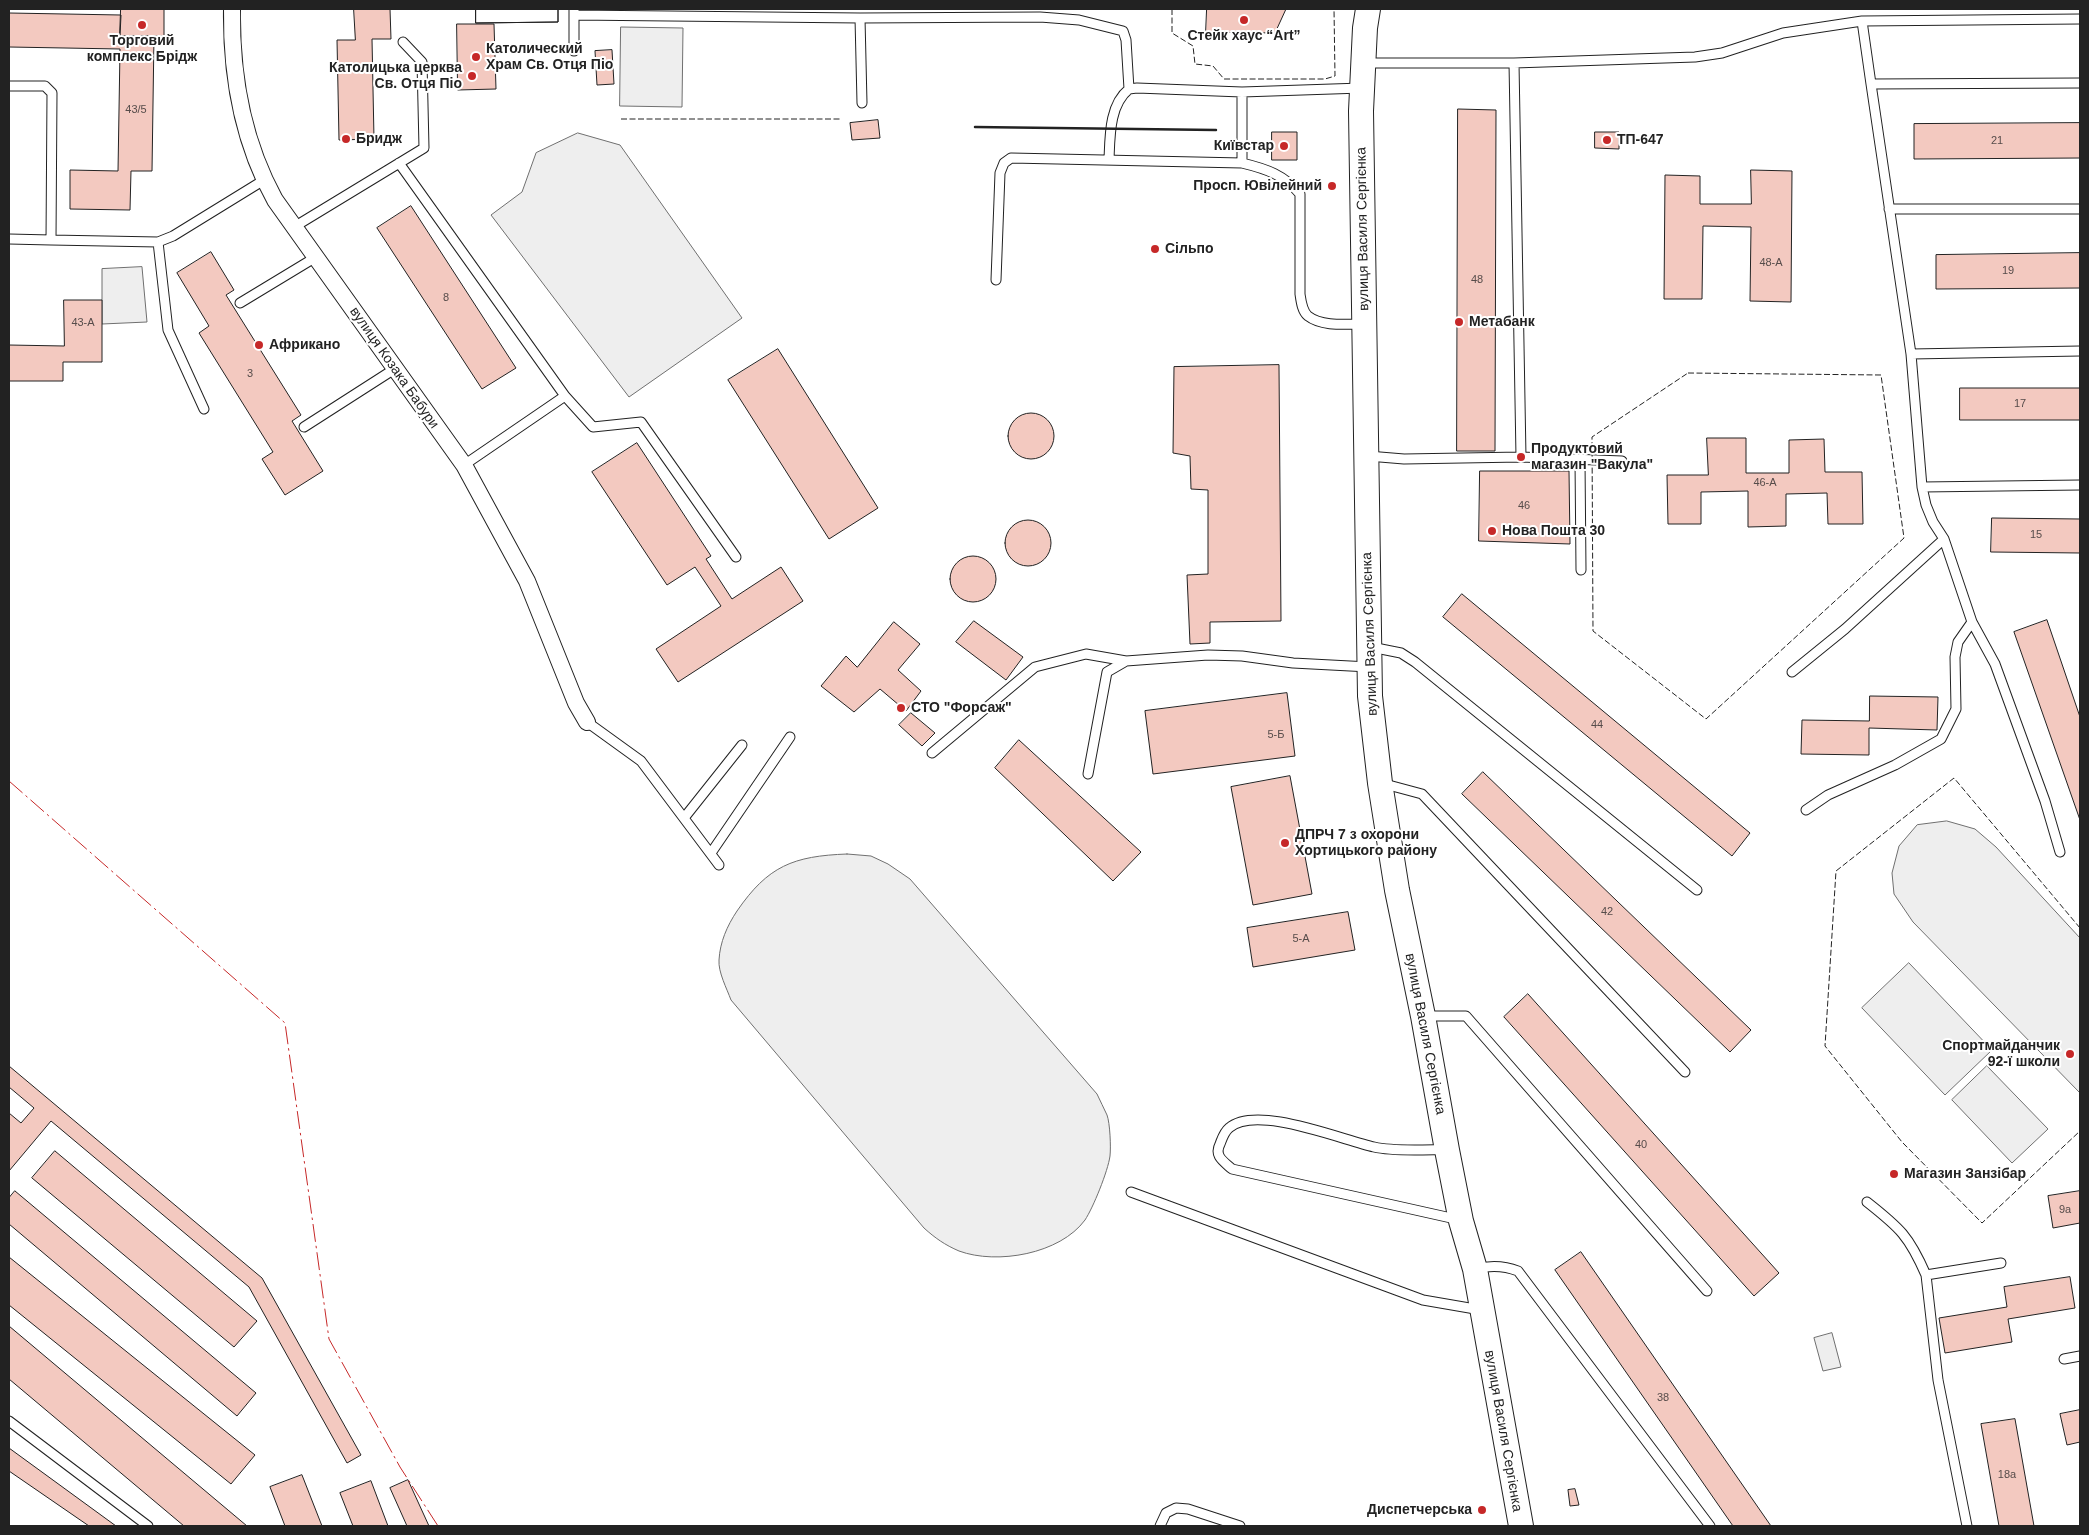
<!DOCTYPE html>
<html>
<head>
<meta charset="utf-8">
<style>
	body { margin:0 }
	#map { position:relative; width:2089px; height:1535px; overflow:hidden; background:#fff; font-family:Helvetica,sans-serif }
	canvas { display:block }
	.frame { position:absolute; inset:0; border:10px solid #222; pointer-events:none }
</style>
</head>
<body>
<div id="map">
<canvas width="2089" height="1535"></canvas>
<div class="frame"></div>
</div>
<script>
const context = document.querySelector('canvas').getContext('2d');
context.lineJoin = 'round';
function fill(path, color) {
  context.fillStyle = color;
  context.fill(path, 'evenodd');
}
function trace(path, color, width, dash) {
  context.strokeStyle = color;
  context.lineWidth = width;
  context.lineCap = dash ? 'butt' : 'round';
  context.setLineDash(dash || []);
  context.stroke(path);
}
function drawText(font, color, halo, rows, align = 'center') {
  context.font = font + ' Helvetica,sans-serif';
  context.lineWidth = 4;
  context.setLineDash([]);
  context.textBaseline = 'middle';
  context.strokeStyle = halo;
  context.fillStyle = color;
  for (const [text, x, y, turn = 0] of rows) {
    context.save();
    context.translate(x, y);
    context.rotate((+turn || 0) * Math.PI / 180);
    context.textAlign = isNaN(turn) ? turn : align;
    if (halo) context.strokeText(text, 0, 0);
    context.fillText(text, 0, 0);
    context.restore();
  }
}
const green = new Path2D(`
	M621 27 683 28 682 107 620 106Z
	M578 133 620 145 742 318 629 397 491 215 522 192 536 153Z
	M142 267 147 322 102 324V269Z
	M1947 821 1975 829 1996 847 2080 938V1093L1913 922 1894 894 1892 873 1899 846 1917 825Z
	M847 854 871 856 888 864 910 879 1097 1094C1100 1101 1104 1108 1107 1115 1110 1123 1111 1147 1110 1156 1108 1171 1093 1208 1085 1220 1060 1254 997 1265 959 1251 945 1245 935 1238 924 1228L731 1000C727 989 718 972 719 960 720 942 727 926 737 911 768 866 793 856 847 854Z
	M1909 963 1992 1050 1945 1095 1862 1008Z
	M1987 1066 2048 1129 2012 1163 1952 1100Z
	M1832 1333 1841 1367 1823 1371 1814 1338Z`);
const building = new Path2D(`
	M121 9H164V36H120Z
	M354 9H390L391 39H372L374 139 339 140 337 40H355Z
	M476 9H558V22L476 23Z
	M476 9H558V22L476 23Z
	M1207 9H1286L1275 33 1206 32Z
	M9 13 121 15 120 36H154L152 171H131L130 210 70 209V170L118 171 120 49 9 47Z
	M457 24H494L496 89 458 90Z
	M612 50 614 84 597 85 595 51Z
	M1458 109 1496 110 1495 451H1457Z
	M878 120 880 138 852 140 850 123Z
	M2080 123V158L1914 159V124Z
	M1272 132H1297V160H1272Z
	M1595 132H1619V149L1595 148Z
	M1751 170 1792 171 1791 302 1750 301 1751 227 1703 226 1702 299H1664L1665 175 1700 176V204H1751Z
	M411 206 516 368 482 389 377 228Z
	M211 252 234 290 226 295 301 415 292 421 323 471 285 495 262 459 273 452 199 333 209 326 177 273Z
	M2080 253V288L1936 289V255Z
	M64 300H102V362H63V381H9V345L64 346Z
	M778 349 878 508 829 539 728 380Z
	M1279 365 1281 621 1210 622V643L1190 644 1187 575 1208 574V490L1191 489 1190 456 1173 453 1174 367Z
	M1960 388H2080V420H1960Z
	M1008 436a23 23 0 1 1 46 0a23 23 0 1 1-46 0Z
	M1707 438H1746V473H1789V440L1824 439 1825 472H1862L1863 524H1828L1827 493 1786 494V526L1748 527V491L1701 492V524H1668L1667 475H1708Z
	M637 443 711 556 706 559 732 599 781 567 803 601 678 682 656 649 721 606 695 567 667 585 592 472Z
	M1480 471H1569L1570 544 1479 541Z
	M1992 518 2080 519V553L1991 552Z
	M1005 543a23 23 0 1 1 46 0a23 23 0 1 1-46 0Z
	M950 579a23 23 0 1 1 46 0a23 23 0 1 1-46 0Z
	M1462 594 1750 833 1732 856 1443 617Z
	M2047 620 2080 717V820L2014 632Z
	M974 621 1023 657 1006 680 956 642Z
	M894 622 920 644 898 670 921 691 906 711 880 689 854 712 821 686 846 656 857 667Z
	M1287 693 1295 756 1153 774 1145 711Z
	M1870 696 1938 697 1937 730 1869 728V755L1801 754 1802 720 1869 721Z
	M911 713 935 733 922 746 899 725Z
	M1019 740 1141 852 1113 881 995 768Z
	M1483 772 1751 1030 1730 1052 1462 794Z
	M1290 776 1312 894 1253 905 1231 787Z
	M1348 912 1355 950 1253 967 1247 928Z
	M1528 994 1779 1273 1754 1296 1504 1017Z
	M9 1066 262 1278 361 1455 347 1463 249 1287 51 1121 9 1171V1113L21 1123 34 1108 9 1087Z
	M55 1151 257 1321 234 1347 32 1178Z
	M15 1191 256 1393 237 1416 9 1224V1198Z
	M2080 1191V1223L2053 1228 2048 1196Z
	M1581 1252 1771 1526H1733L1555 1270Z
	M9 1257 255 1455 231 1484 9 1305Z
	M2070 1277 2075 1308 2008 1319 2012 1342 1945 1353 1939 1318 2007 1307 2004 1287Z
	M9 1326 247 1526H184L9 1379Z
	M2080 1410V1442L2067 1445 2060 1414Z
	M2015 1419 2034 1526H1999L1981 1424Z
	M9 1448 116 1526H89L9 1471Z
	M302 1475 322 1526H285L270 1487Z
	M408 1480 429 1526H407L390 1488Z
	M371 1481 388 1526H353L340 1493Z
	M1575 1489 1579 1505 1570 1506 1568 1490Z`);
const service = new Path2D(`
	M574 9V51
	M574 15 860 18 1040 17 1079 20 1123 31 1126 40 1129 89 1137 88 1242 92
	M860 18 862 103
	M2080 19 1862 21 1871 84 2080 83
	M1364 63H1514
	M1871 84 1911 354 1922 487 1926 505 1933 522 1944 539 1972 622 1995 664 2045 801 2060 852
	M9 86H45L52 93 51 240 158 242 173 236 264 180
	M1109 160C1110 137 1109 105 1129 89
	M399 163 565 396 464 465
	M1242 163V92L1362 88
	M1889 209H2080
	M294 227 424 148 422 62 403 42
	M9 239 51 240
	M158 242 168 330 204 409
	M996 280 1000 173 1004 163 1011 158 1242 163C1267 169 1284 175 1300 194V294C1301 301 1302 311 1308 316 1322 327 1347 324 1364 324
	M240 303 316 257
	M1911 354 2080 351
	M565 396 593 427 641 422 736 557
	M304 427 396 368
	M1368 456 1404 459 1521 457 1514 63 1695 57 1722 53 1783 33 1862 21
	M1521 457 1622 461
	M1580 460 1581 570
	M1922 487 2080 485
	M1371 647 1401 653 1415 662 1697 890
	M1792 672 1845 629 1944 539
	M587 722 641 761 719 865
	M932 753 1035 667 1086 654 1126 661
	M1088 774 1107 672 1126 661 1208 655 1242 656 1293 663 1369 667
	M1381 783 1422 794 1685 1072
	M1806 810 1828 795 1895 765 1941 739 1956 709 1955 657 1958 642 1972 622
	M684 818 742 745
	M711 853 790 737
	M1425 1016H1466L1707 1291
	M1447 1150C1424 1149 1395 1152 1374 1147 1342 1140 1256 1104 1229 1128 1224 1132 1222 1139 1220 1144 1214 1156 1223 1161 1232 1169L1460 1220
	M1131 1192 1423 1300 1481 1310
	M1867 1202C1900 1228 1909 1236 1926 1275
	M1475 1269C1490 1265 1503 1265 1518 1271L1710 1526
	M2064 1359 2080 1356
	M9 1421 148 1526
	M1160 1526 1166 1513 1176 1508 1188 1509 1240 1526
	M1967 1526 1938 1380 1926 1275 2001 1263`);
const minor = new Path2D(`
	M232 9C231 75 243 142 275 200L464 465 527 581 576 703 587 722`);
const secondary = new Path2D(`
	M1368 9 1365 28 1361 111 1370 696 1380 783 1397 890 1423 1016 1447 1150 1461 1221 1475 1269 1521 1526`);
const fence = new Path2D(`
	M1172 9V33L1193 46 1195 64 1213 66 1224 79H1325L1335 76 1334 9
	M621 119H842
	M1688 373 1881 375 1904 538 1706 719 1593 631 1592 437Z
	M2080 928 1954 778 1836 871 1825 1046 1902 1142 1982 1223 2080 1131`);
const wall = new Path2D(`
	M975 127 1216 130`);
const power = new Path2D(`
	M9 781 285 1023 329 1339 400 1467 438 1526`);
const markers = [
	[1244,20,5,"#c62828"],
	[142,25,5,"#c62828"],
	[476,57,5,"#c62828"],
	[472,76,5,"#c62828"],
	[346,139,5,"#c62828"],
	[1607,140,5,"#c62828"],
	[1284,146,5,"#c62828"],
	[1332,186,5,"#c62828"],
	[1155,249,5,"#c62828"],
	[1459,322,5,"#c62828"],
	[259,345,5,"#c62828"],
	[1521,457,5,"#c62828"],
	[1492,531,5,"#c62828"],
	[901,708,5,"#c62828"],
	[1285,843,5,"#c62828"],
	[2070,1054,5,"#c62828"],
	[1894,1174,5,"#c62828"],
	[1482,1510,5,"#c62828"]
];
const numberNames = [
	["43/5",136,110],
	["21",1997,141],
	["48-А",1771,263],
	["19",2008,271],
	["48",1477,280],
	["8",446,298],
	["43-А",83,323],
	["3",250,374],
	["17",2020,404],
	["46-А",1765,483],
	["46",1524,506],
	["15",2036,535],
	["44",1597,725],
	["5-Б",1276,735],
	["42",1607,912],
	["5-А",1301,939],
	["40",1641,1145],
	["9а",2065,1210],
	["38",1663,1398],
	["18а",2007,1475]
];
const poiNames = [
	["Стейк хаус “Art”",1244,36,"center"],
	["Торговий",142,41,"center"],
	["комплекс Брідж",142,57,"center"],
	["Католический",486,49],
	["Храм Св. Отця Піо",486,65],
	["Католицька церква",462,68,"right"],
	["Св. Отця Піо",462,84,"right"],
	["Бридж",356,139],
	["ТП-647",1617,140],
	["Київстар",1274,146,"right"],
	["Просп. Ювілейний",1322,186,"right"],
	["Сільпо",1165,249],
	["Метабанк",1469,322],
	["Африкано",269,345],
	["Продуктовий",1531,449],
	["магазин \"Вакула\"",1531,465],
	["Нова Пошта 30",1502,531],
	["СТО \"Форсаж\"",911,708],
	["ДПРЧ 7 з охорони",1295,835],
	["Хортицького району",1295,851],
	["Спортмайданчик",2060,1046,"right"],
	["92-ї школи",2060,1062,"right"],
	["Магазин Занзібар",1904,1174],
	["Диспетчерська",1472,1510,"right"]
];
const streetNames = [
	["вулиця Василя Сергієнка",1363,229,-91],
	["вулиця Козака Бабури",394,368,55],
	["вулиця Василя Сергієнка",1370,634,-92],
	["вулиця Василя Сергієнка",1425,1034,79],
	["вулиця Василя Сергієнка",1503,1431,80]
];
fill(green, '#eee');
trace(green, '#6f6f6f', 1);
fill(building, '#f3c9c0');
trace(building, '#222', 1);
trace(service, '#222', 11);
trace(minor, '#222', 18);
trace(secondary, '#222', 26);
trace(service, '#fff', 9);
trace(minor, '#fff', 16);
trace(secondary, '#fff', 24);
trace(fence, '#222', 1, [6, 2.5]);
trace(wall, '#222', 2.5);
trace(power, '#c62828', 1, [18, 4, 2.5, 4]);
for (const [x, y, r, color] of markers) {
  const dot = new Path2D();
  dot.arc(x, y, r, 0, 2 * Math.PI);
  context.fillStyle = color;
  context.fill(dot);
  trace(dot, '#fff', 2);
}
drawText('11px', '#564c4a', null, numberNames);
drawText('bold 14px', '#222', '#fff', poiNames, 'left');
drawText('14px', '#222', '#fff', streetNames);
</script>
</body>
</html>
